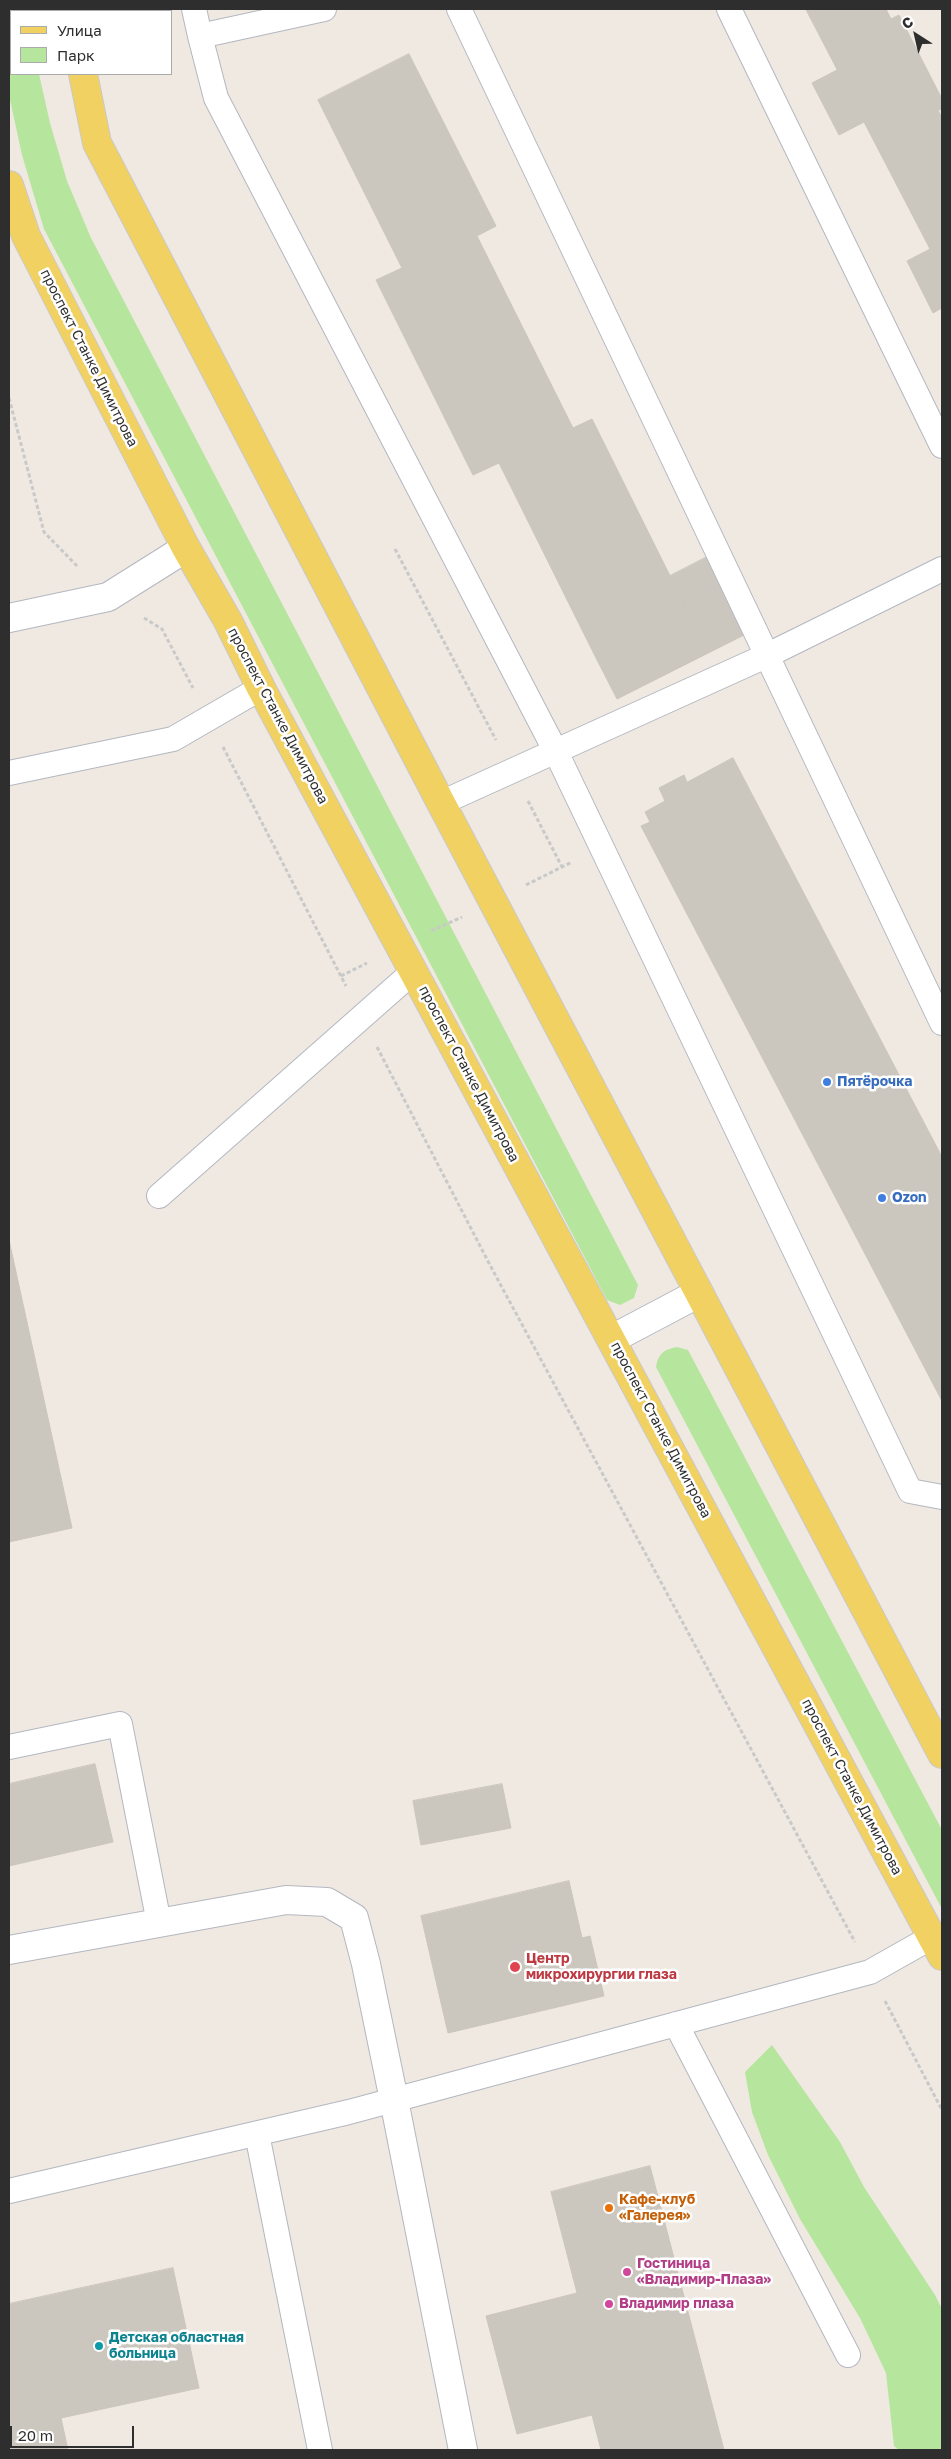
<!DOCTYPE html>
<html>
<head>
<meta charset="utf-8">
<style>
	body { margin:0 }
	#map { position:relative; width:951px; height:2459px; overflow:hidden; background:#efe9e1; font-family:"Golos Text",sans-serif }
	canvas { display:block }
	.frame { position:absolute; inset:0; border:10px solid #2e2e2e; pointer-events:none }
	.legend { position:absolute; left:10px; top:10px; width:162px; height:65px; box-sizing:border-box; background:#fff; border:1px solid #ababab; margin:0; padding:6px 9px; list-style:none; font-size:15px; color:#2e2e2e }
	.legend li { display:flex; align-items:center; gap:10px; height:25px }
	.legend b { width:25px; border:1px solid #ababab }
	.north { position:absolute; left:891px; top:10px; width:50px; height:50px; -webkit-text-stroke:4px #fff; paint-order:stroke; rotate:325deg; font-size:14px; font-weight:700; line-height:20px; text-align:center; color:#2e2e2e }
	.north::after { content:''; display:block; margin:auto; width:18px; height:22px; background:#2e2e2e; clip-path:polygon(50% 0,100% 100%,50% 72%,0 100%) }
	.scale { position:absolute; left:10px; top:2426px; width:124px; height:22px; box-sizing:border-box; border:2px solid #2e2e2e; border-top:0; padding-left:6px; font-size:15px; line-height:18px; white-space:nowrap; color:#2e2e2e; -webkit-text-stroke:4px #fff; paint-order:stroke }
</style>
</head>
<body>
<div id="map">
<canvas width="951" height="2459"></canvas>
<div class="frame"></div>
<ul class="legend">
<li><b style="height:6px;background:#f2d163"></b>Улица</li>
<li><b style="height:14px;background:#b6e59e"></b>Парк</li>
</ul>
<div class="north">С</div>
<div class="scale">20 m</div>
</div>
<script>
const context = document.querySelector('canvas').getContext('2d');
context.lineJoin = 'round';
function fill(path, color) {
  context.fillStyle = color;
  context.fill(path, 'evenodd');
}
function trace(path, color, width, dash) {
  context.strokeStyle = color;
  context.lineWidth = width;
  context.lineCap = dash ? 'butt' : 'round';
  context.setLineDash(dash || []);
  context.stroke(path);
}
function drawText(font, color, halo, rows, align = 'center') {
  context.font = font + ' "Golos Text",sans-serif';
  context.lineWidth = 5;
  context.setLineDash([]);
  context.textBaseline = 'middle';
  context.strokeStyle = halo;
  context.fillStyle = color;
  for (const [text, x, y, turn = 0] of rows) {
    context.save();
    context.translate(x, y);
    context.rotate((+turn || 0) * Math.PI / 180);
    context.textAlign = isNaN(turn) ? turn : align;
    if (halo) context.strokeText(text, 0, 0);
    context.fillText(text, 0, 0);
    context.restore();
  }
}
const green = new Path2D(`
	M9 9H25L26 11H11V74H39L50 123 67 181 91 238 638 1285 634 1298 620 1305 607 1300 44 229 22 155 9 95Z
	M677 1347 688 1350 942 1830V1909L656 1367C658 1354 664 1349 677 1347Z
	M772 2045 840 2142 864 2187 935 2295 942 2309V2450H899L894 2446 886 2373 860 2318 800 2219 768 2155 752 2112 745 2072Z`);
const building = new Path2D(`
	M806 9H886L891 19 899 15 942 99V109L938 110 942 118V308L933 313 907 261 930 249 864 122 839 135 812 83 837 70Z
	M409 54 496 226 477 236 573 428 592 419 687 610 595 656 499 463 473 475 376 280 402 268 318 100Z
	M707 557 746 634 617 699 595 656 687 610 670 576Z
	M733 758 942 1157V1401L641 826 650 822 645 812 665 801 659 788 684 775 687 782Z
	M9 1240 72 1528 9 1542Z
	M95 1764 113 1842 9 1866V1784Z
	M502 1784 511 1828 421 1845 413 1801Z
	M569 1881 582 1938 590 1936 604 1996 448 2033 421 1916Z
	M650 2166 724 2450H601L592 2415 517 2434 486 2316 577 2293 551 2192Z
	M173 2268 199 2388 61 2418 68 2450H9V2304Z`);
const path = new Path2D(`
	M9 398 44 532 78 567
	M395 549 496 740
	M144 618 162 629 193 688
	M223 747 346 986
	M528 801 562 867
	M526 885 572 862
	M431 931 462 917
	M341 976 367 963
	M377 1047 491 1267 855 1942
	M885 2001 942 2110`);
const lane = new Path2D(`
	M194 9 200 36
	M324 9 200 36 216 98 556 752 910 1491 942 1497
	M459 9 942 1023
	M729 9 942 446
	M9 773 173 739 261 688
	M441 803 768 655 942 569
	M159 1196 414 971
	M9 1747 120 1724 159 1923
	M676 2024 848 2355
	M257 2134 320 2450
	M9 2191 349 2112 870 1972 932 1937`);
const street = new Path2D(`
	M9 618 108 597 186 548
	M9 1950 286 1900 327 1902 354 1918 366 1964 394 2100 463 2450`);
const secondary = new Path2D(`
	M612 1339 699 1293`);
const primary = new Path2D(`
	M69 9V11
	M83 74 97 143 441 803 942 1754
	M9 185 26 236 186 548 228 621 261 688 942 1956`);
const markers = [
	[827,1082,5,"#3f7fe0"],
	[882,1198,5,"#3f7fe0"],
	[515,1967,6,"#e0444e"],
	[609,2208,5,"#e8710a"],
	[627,2272,5,"#d1479c"],
	[609,2304,5,"#d1479c"],
	[99,2346,5,"#0f9aa8"]
];
const streetNames = [
	["проспект Станке Димитрова",89,358,63],
	["проспект Станке Димитрова",278,716,62],
	["проспект Станке Димитрова",469,1074,62],
	["проспект Станке Димитрова",661,1430,62],
	["проспект Станке Димитрова",852,1787,62]
];
const shopNames = [
	["Пятёрочка",837,1082],
	["Ozon",892,1198]
];
const healthNames = [
	["Центр",526,1959],
	["микрохирургии глаза",526,1975]
];
const foodNames = [
	["Кафе-клуб",619,2200],
	["«Галерея»",619,2216]
];
const hotelNames = [
	["Гостиница",637,2264],
	["«Владимир-Плаза»",637,2280],
	["Владимир плаза",619,2304]
];
const cultureNames = [
	["Детская областная",109,2338],
	["больница",109,2354]
];
fill(green, '#b6e59e');
fill(building, '#cbc7bf');
trace(building, '#cbc5ba', 1);
trace(lane, '#b4b7c1', 26);
trace(street, '#b4b7c1', 30);
trace(secondary, '#b4b7c1', 30);
trace(primary, '#c9c9c9', 30);
trace(path, '#c9c9c9', 3, [4, 2.5]);
trace(lane, '#fff', 24);
trace(street, '#fff', 28);
trace(secondary, '#fff', 28);
trace(primary, '#f2d163', 28);
for (const [x, y, r, color] of markers) {
  const dot = new Path2D();
  dot.arc(x, y, r, 0, 2 * Math.PI);
  context.fillStyle = color;
  context.fill(dot);
  trace(dot, '#fff', 2);
}
drawText('14px', '#2e2e2e', '#fff', streetNames);
drawText('bold 14px', '#366cbe', '#fff', shopNames, 'left');
drawText('bold 14px', '#be3a42', '#fff', healthNames, 'left');
drawText('bold 14px', '#c56008', '#fff', foodNames, 'left');
drawText('bold 14px', '#b23c85', '#fff', hotelNames, 'left');
drawText('bold 14px', '#0d838f', '#fff', cultureNames, 'left');
</script>
</body>
</html>
